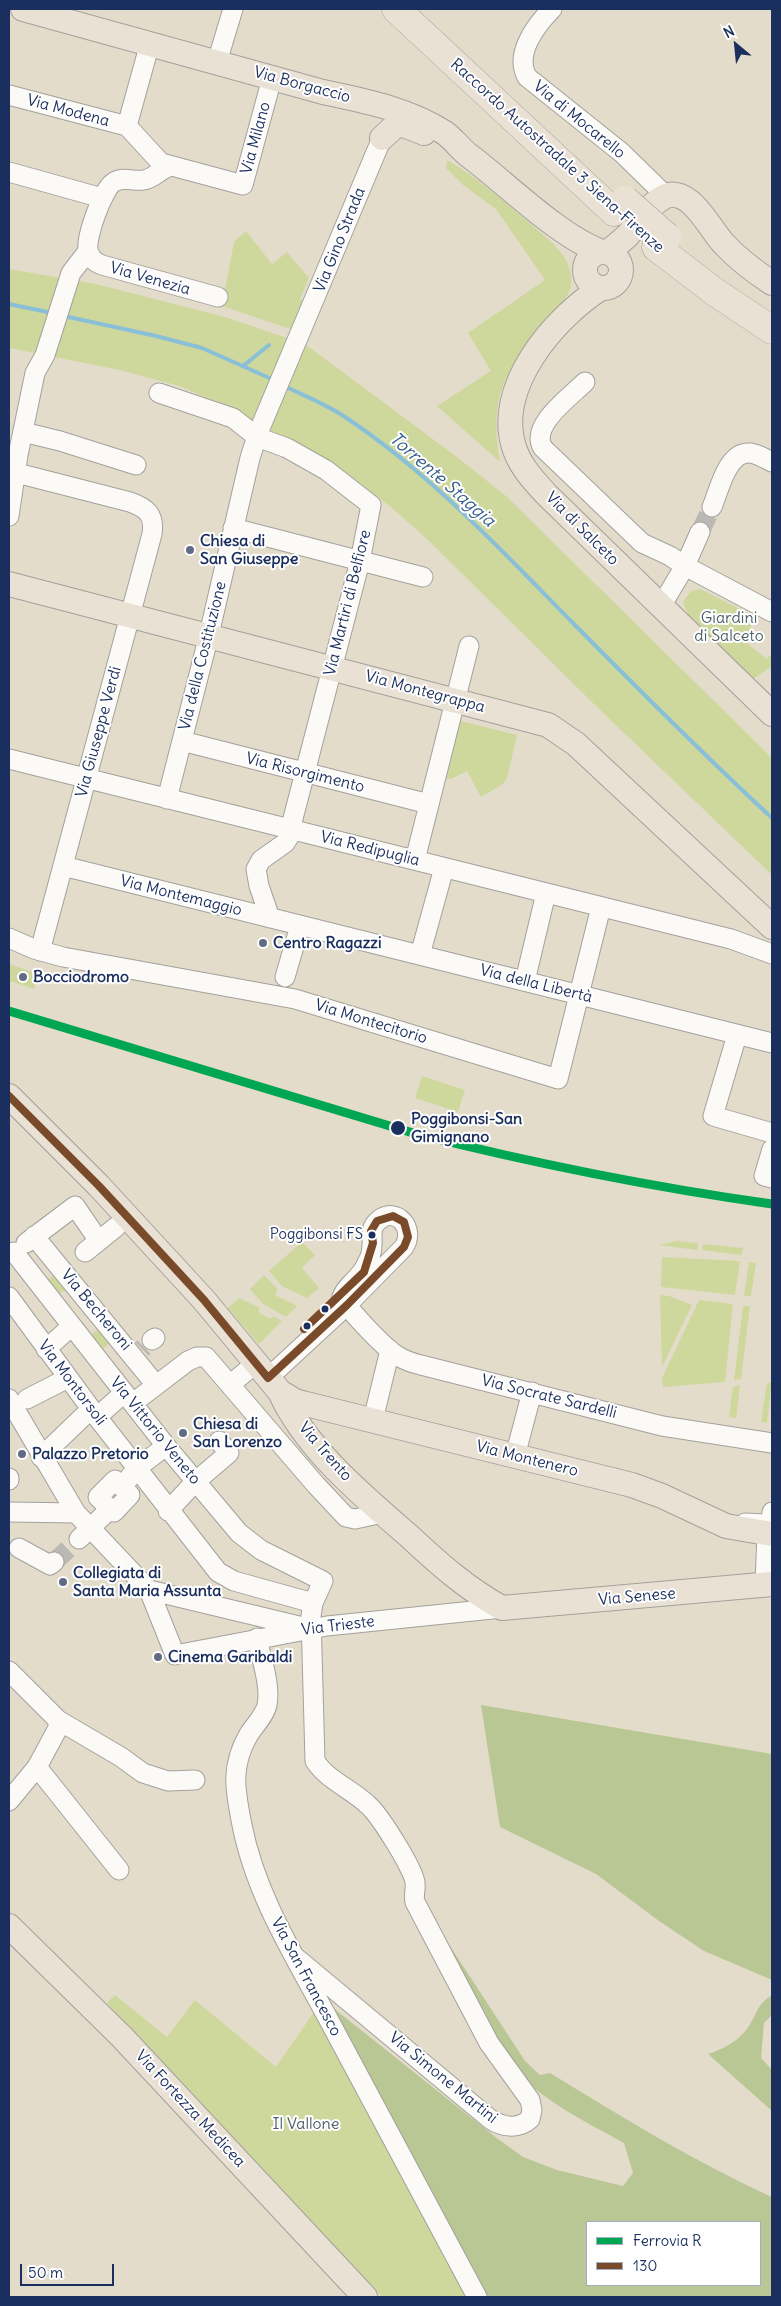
<!DOCTYPE html>
<html>
<head>
<meta charset="utf-8">
<style>
	body { margin:0 }
	#map { position:relative; width:781px; height:2306px; overflow:hidden; background:#e4dcca; font-family:Delius,sans-serif }
	canvas { display:block }
	.frame { position:absolute; inset:0; border:10px solid #1b2f5e; pointer-events:none }
	.legend { position:absolute; left:586px; top:2221px; width:175px; height:65px; box-sizing:border-box; background:#fff; border:1px solid #a4acbf; margin:0; padding:6px 9px; list-style:none; font-size:15px; color:#1b2f5e }
	.legend li { display:flex; align-items:center; gap:10px; height:25px }
	.legend b { width:25px; border:1px solid #a4acbf }
	.north { position:absolute; left:711px; top:20px; width:50px; height:50px; -webkit-text-stroke:4px #fff; paint-order:stroke; rotate:332deg; font-size:14px; font-weight:700; line-height:20px; text-align:center; color:#1b2f5e }
	.north::after { content:''; display:block; margin:auto; width:18px; height:22px; background:#1b2f5e; clip-path:polygon(50% 0,100% 100%,50% 72%,0 100%) }
	.scale { position:absolute; left:20px; top:2264px; width:94px; height:22px; box-sizing:border-box; border:2px solid #1b2f5e; border-top:0; padding-left:6px; font-size:15px; line-height:18px; white-space:nowrap; color:#1b2f5e; -webkit-text-stroke:4px #fff; paint-order:stroke }
</style>
</head>
<body>
<div id="map">
<canvas width="781" height="2306"></canvas>
<div class="frame"></div>
<ul class="legend">
<li><b style="height:6px;background:#00a651"></b>Ferrovia R</li>
<li><b style="height:6px;background:#7a4b2a"></b>130</li>
</ul>
<div class="north">N</div>
<div class="scale">50 m</div>
</div>
<script>
const context = document.querySelector('canvas').getContext('2d');
context.lineJoin = 'round';
function fill(path, color) {
  context.fillStyle = color;
  context.fill(path, 'evenodd');
}
function trace(path, color, width, dash) {
  context.strokeStyle = color;
  context.lineWidth = width;
  context.lineCap = dash ? 'butt' : 'round';
  context.setLineDash(dash || []);
  context.stroke(path);
}
function drawText(font, color, halo, rows, align = 'center') {
  context.font = font + ' Delius,sans-serif';
  context.lineWidth = 4;
  context.setLineDash([]);
  context.textBaseline = 'middle';
  context.strokeStyle = halo;
  context.fillStyle = color;
  for (const [text, x, y, turn = 0] of rows) {
    context.save();
    context.translate(x, y);
    context.rotate((+turn || 0) * Math.PI / 180);
    context.textAlign = isNaN(turn) ? turn : align;
    if (halo) context.strokeText(text, 0, 0);
    context.fillText(text, 0, 0);
    context.restore();
  }
}
const green = new Path2D(`
	M447 160C479 178 504 202 532 225 542 234 554 243 562 254 569 263 573 275 571 286 568 299 555 311 547 321 505 373 489 392 500 462L437 406 491 371 468 333 545 280 496 209 463 185 446 168Z
	M246 231 272 264 287 252 309 278 300 299 304 303 293 330 222 306 234 242Z
	M9 269 96 284 225 317 305 344 457 457 506 496 772 758V875L597 707 429 541 391 507 340 468 293 440 255 424 214 401 179 386 120 370 9 348Z
	M700 589 748 613 751 622 748 644 767 659 772 653V671L769 668 752 680 691 622 683 602 691 591Z
	M460 721 517 735 507 778 503 784 481 797 467 771 451 779 445 778Z
	M9 964 39 974 34 989 9 981Z
	M422 1076 465 1090 458 1112 415 1098Z
	M677 1241 698 1243 697 1250 659 1245Z
	M302 1242 315 1255 302 1268 319 1288 307 1298 282 1286 269 1271Z
	M703 1244 743 1248 741 1255 702 1250Z
	M662 1257 740 1261 735 1295 661 1287Z
	M749 1262 756 1263 751 1296H744Z
	M58 1271 70 1285 56 1297 44 1283Z
	M264 1275 278 1289 275 1295 297 1306 286 1317 263 1304 250 1289Z
	M660 1295 669 1296 692 1305 662 1367Z
	M239 1298 260 1308 258 1312 270 1319 273 1316 282 1321 259 1344 228 1308Z
	M699 1300 733 1304 725 1382 663 1387 662 1378Z
	M743 1306H750L741 1379 734 1380Z
	M102 1326 113 1340 99 1352 87 1338Z
	M772 1382 767 1423 761 1422 767 1383Z
	M740 1385 736 1418 729 1417 733 1387Z
	M115 1995 167 2037 195 2000 276 2067 316 2009 466 2297H382L107 2003Z`);
const forest = new Path2D(`
	M481 1705 772 1754V1980L704 1951 659 1921 596 1874 500 1827Z
	M448 1943 525 2061 540 2075 550 2073C622 2117 695 2162 772 2197V2297H487L327 2003 498 2139 523 2157 557 2170 623 2186 633 2173 624 2143C588 2123 548 2104 519 2074 489 2044 465 1982 448 1943ZM587 2222H760V2285H587Z
	M772 1995V2015L764 2023 761 2058 772 2070V2111L708 2054C722 2050 738 2041 747 2029 757 2015 756 2005 772 1995Z`);
const stream = new Path2D(`
	M9 304 52 313
	M64 316 156 336 202 348 274 380
	M243 366 269 345
	M284 386C305 396 326 404 345 417 430 473 501 550 572 622 638 689 704 755 772 818`);
const minorTunnel = new Path2D(`
	M700 532 712 507
	M142 1349 144 1347
	M54 1562 79 1539`);
const minor = new Path2D(`
	M552 9C536 25 514 54 527 77L622 153 666 196
	M217 62 233 9
	M9 95 127 126 161 163 243 185 272 78
	M127 126 150 43
	M172 166C161 168 155 178 144 180 134 182 124 176 114 182 103 188 86 237 88 249 89 257 94 262 102 265L218 297
	M9 172 102 198
	M585 382C570 397 529 426 543 448L642 543 670 556 685 566 772 612
	M159 393 233 418 257 437 287 448 326 470 371 505 360 561 290 830
	M23 432 60 441 136 465
	M9 471 130 502C147 508 155 515 152 534L40 951
	M712 507C719 491 727 451 750 453 758 454 766 459 772 462
	M9 516 18 455 35 373 45 355 71 273 88 251
	M233 528 423 577
	M661 606 685 566 700 532
	M182 741 429 804
	M9 759 731 939 772 954
	M167 799 207 643 250 458 258 433 382 138
	M415 860 469 646
	M63 866 772 1043
	M270 918 259 886 256 869 261 860 285 843 293 831
	M9 938 34 949 63 957 295 999 558 1079 601 907
	M420 955 444 868
	M285 977 300 926
	M525 981 546 893
	M737 1035 713 1116 772 1133
	M772 1149 764 1176 772 1178
	M34 1236 156 1385
	M26 1243 75 1206 99 1241
	M14 1252 166 1446 239 1533 261 1550 323 1581 313 1603 311 1616 315 1761C327 1780 353 1790 368 1805 379 1814 415 1871 415 1883 416 1890 413 1895 415 1902L489 2043 530 2100 532 2110 530 2119C518 2130 502 2127 490 2119L294 1956
	M85 1252 116 1227
	M9 1297 97 1417 218 1572 234 1581 313 1603
	M152 1340 155 1338
	M46 1349 72 1326
	M268 1378 347 1305 404 1247C416 1228 396 1206 379 1220 369 1228 373 1235 372 1245 372 1251 370 1258 367 1263 362 1277 345 1286 342 1297 348 1310 383 1346 396 1355 404 1360 412 1363 421 1365L662 1426 772 1443
	M231 1384 256 1363
	M9 1399 76 1513 149 1590 175 1655 327 1626 502 1608
	M27 1399 68 1378
	M133 1403 188 1361 197 1357H206L316 1485 346 1517 355 1519 383 1513
	M97 1417 124 1393
	M373 1420 390 1350
	M515 1456 532 1392
	M41 1457 91 1409
	M9 1478V1480
	M110 1509 114 1512 130 1495 122 1487
	M168 1511 195 1482 229 1453 219 1441
	M9 1512 76 1513
	M745 1523 766 1524 771 1519 772 1512
	M79 1539 110 1509 98 1497 115 1480 122 1487 137 1468 166 1446
	M19 1548 50 1565 54 1562
	M765 1584 767 1534
	M149 1590 303 1627
	M257 1638C261 1658 271 1685 267 1705 265 1715 255 1725 249 1734 230 1766 235 1790 242 1825 256 1897 297 1960 331 2024 380 2115 429 2206 477 2297
	M9 1671 58 1720 121 1757 143 1773 168 1781 195 1780
	M37 1767 119 1870
	M9 1801 37 1767 58 1728V1720`);
const major = new Path2D(`
	M23 9 323 92C365 101 408 109 445 133 453 139 459 147 467 154 506 183 558 236 602 252
	M382 138 393 128 401 124 424 133
	M585 270a18 18 0 1 1 36 0a18 18 0 1 1-36 0Z
	M608 252C614 247 622 241 628 235 639 223 648 206 662 198 689 182 710 230 724 244 738 259 755 272 772 283
	M601 288C553 319 493 389 515 450 521 467 534 481 546 494L772 714
	M9 584 548 725 576 744 772 927
	M9 1096 99 1186 204 1300 280 1392C306 1449 362 1495 409 1536 438 1563 467 1589 502 1608L772 1584
	M280 1392 295 1401 306 1404 632 1485 662 1496 726 1526 772 1534
	M9 1926 122 2037 365 2297`);
const highway = new Path2D(`
	M396 9 614 212
	M656 247 715 292 772 330`);
const highwayBridge = new Path2D(`
	M625 200 667 237`);
const bus1 = new Path2D(`
	M9 1096 99 1186 204 1300 268 1378 347 1305 404 1247 408 1237 404 1222 393 1216 377 1221 371 1231 373 1243 364 1272 304 1329`);
const rail1 = new Path2D(`
	M9 1011 413 1133C532 1163 651 1187 772 1204`);
const markers = [
	[190,550,5,"#616c84"],
	[263,943,5,"#616c84"],
	[23,977,5,"#616c84"],
	[398,1128,8,"#1b2f5e"],
	[372,1235,4.5,"#1b2f5e"],
	[325,1309,4.5,"#1b2f5e"],
	[307,1326,4.5,"#1b2f5e"],
	[183,1433,5,"#616c84"],
	[22,1454,5,"#616c84"],
	[63,1582,5,"#616c84"],
	[158,1657,5,"#616c84"]
];
const busNames = [
	["Poggibonsi FS",363,1235]
];
const streetNames = [
	["Via Borgaccio",302,85,15],
	["Via Modena",68,111,15],
	["Via di Mocarello",579,120,39],
	["Via Milano",256,138,-75],
	["Raccordo Autostradale 3 Siena-Firenze",557,156,42],
	["Via Gino Strada",340,240,-68],
	["Via Venezia",150,279,16],
	["Via di Salceto",582,529,45],
	["Via Martiri di Belfiore",348,603,-76],
	["Via della Costituzione",203,656,-76],
	["Via Montegrappa",425,692,15],
	["Via Giuseppe Verdi",99,732,-75],
	["Via Risorgimento",305,773,14],
	["Via Redipuglia",370,849,14],
	["Via Montemaggio",181,896,14],
	["Via della Libertà",536,984,14],
	["Via Montecitorio",371,1022,17],
	["Via Becheroni",96,1310,50],
	["Via Montorsoli",72,1383,53],
	["Via Socrate Sardelli",549,1397,14],
	["Via Vittorio Veneto",155,1431,51],
	["Via Trento",325,1452,49],
	["Via Montenero",527,1459,14],
	["Via Senese",637,1597,-5],
	["Via Trieste",338,1626,-7],
	["Via San Francesco",306,1977,62],
	["Via Simone Martini",443,2078,39],
	["Via Fortezza Medicea",190,2109,47]
];
const poiNames = [
	["Chiesa di",200,541],
	["San Giuseppe",200,559],
	["Centro Ragazzi",273,943],
	["Bocciodromo",33,977],
	["Chiesa di",193,1424],
	["San Lorenzo",193,1442],
	["Palazzo Pretorio",32,1454],
	["Collegiata di",73,1573],
	["Santa Maria Assunta",73,1591],
	["Cinema Garibaldi",168,1657]
];
const parkNames = [
	["Giardini",729,618],
	["di Salceto",729,636],
	["Il Vallone",306,2124]
];
const stopNames = [
	["Poggibonsi-San",411,1119],
	["Gimignano",411,1137]
];
const waterNames = [
	["Torrente Staggia",442,480,41]
];
fill(green, '#ced89d');
fill(forest, '#b9c795');
trace(stream, '#89bfd7', 4);
trace(minorTunnel, '#bcb9b4', 19, [19, 9]);
trace(minor, '#a3a19c', 21);
trace(major, '#a3a19c', 26);
trace(highway, '#a3a19c', 29);
trace(minor, '#fbfaf7', 19);
trace(major, '#eae1d5', 24);
trace(highway, '#eae1d5', 28);
trace(highwayBridge, '#a3a19c', 29, []);
trace(highwayBridge, '#eae1d5', 28);
trace(bus1, '#7a4b2a', 8);
trace(rail1, '#00a651', 9);
for (const [x, y, r, color] of markers) {
  const dot = new Path2D();
  dot.arc(x, y, r, 0, 2 * Math.PI);
  context.fillStyle = color;
  context.fill(dot);
  trace(dot, '#fff', 2);
}
drawText('15px', '#1b2f5e', '#fff', busNames, 'right');
drawText('16px', '#1b2f5e', '#fff', streetNames);
drawText('bold 16px', '#1b2f5e', '#fff', poiNames, 'left');
drawText('16px', '#4b6166', '#fff', parkNames);
drawText('bold 16px', '#1b2f5e', '#fff', stopNames, 'left');
drawText('italic 18px', '#345d8a', '#fff', waterNames);
</script>
</body>
</html>
